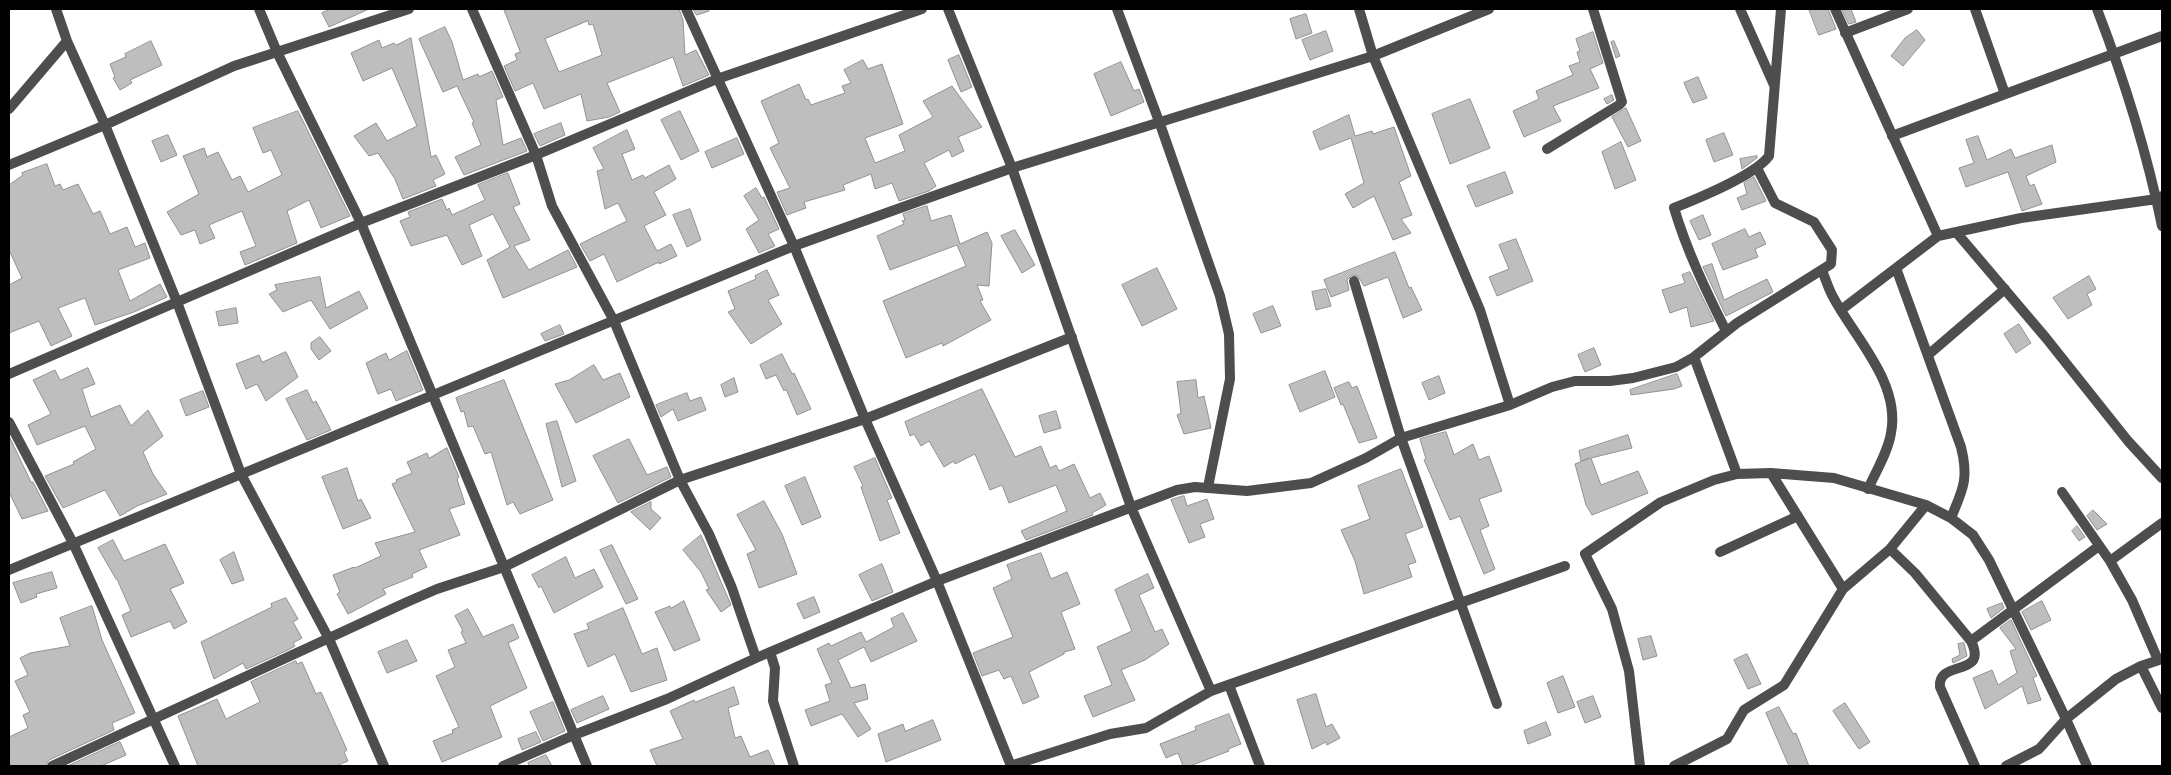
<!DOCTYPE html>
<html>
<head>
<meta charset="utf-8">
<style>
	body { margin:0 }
	#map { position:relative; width:2171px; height:775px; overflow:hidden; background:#fff; font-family:"Space Grotesk",sans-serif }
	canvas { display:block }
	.frame { position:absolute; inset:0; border:10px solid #000; pointer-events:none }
</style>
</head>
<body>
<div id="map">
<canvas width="2171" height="775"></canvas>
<div class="frame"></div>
</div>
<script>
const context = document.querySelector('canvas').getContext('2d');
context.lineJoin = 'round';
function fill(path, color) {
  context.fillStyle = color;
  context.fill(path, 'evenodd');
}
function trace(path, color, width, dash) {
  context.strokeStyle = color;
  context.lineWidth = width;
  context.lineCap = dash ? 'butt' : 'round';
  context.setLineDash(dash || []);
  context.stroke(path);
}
const building = new Path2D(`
	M331 9H369L329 27 322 13Z
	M504 9H679L683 20 685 55 696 50 709 75 683 86 673 57 607 83 620 112 609 117 587 121 581 94 544 109 533 83 515 91 504 66 517 60 515 54 520 52ZM588 21 589 25 593 24 602 55 559 72 545 39Z
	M693 9H708L709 11 697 15Z
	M1809 9H1828L1836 29 1819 35Z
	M1842 9H1851L1856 22 1849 24Z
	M1306 14 1312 33 1296 39 1290 19Z
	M445 27 452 42 463 80 478 74 479 77 492 71 503 97 496 100 503 145 521 138 527 151 464 175 455 157 481 145 472 123 474 122 457 86 443 92 419 39Z
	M1917 30 1925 40 1903 66 1891 56 1905 38Z
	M1326 31 1333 51 1310 60 1302 40Z
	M1593 32 1603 63 1590 69 1599 88 1553 106 1561 121 1524 137 1513 111 1539 99 1536 91 1573 75 1569 66 1580 62 1577 52 1580 51 1576 39Z
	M411 38 431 157 436 155 445 174 433 180 436 186 403 199 395 179 378 153 369 156 354 136 376 123 387 141 417 126 392 68 363 81 351 53 379 40 382 48 394 43 396 45Z
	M151 41 162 65 130 80 132 83 120 90 113 78 115 77 110 64 126 57 125 54Z
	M1614 41 1620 56 1616 58 1611 42Z
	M959 55 972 87 961 92 948 60Z
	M863 60 868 69 882 64 903 124 865 138 875 163 905 151 899 135 933 117 923 101 952 86 982 127 958 137 964 151 952 157 949 150 924 163 936 186 929 191 899 201 892 183 875 189 871 174 843 185 845 190 804 202 806 208 787 215 777 192 790 188 770 148 779 143 761 101 799 84 806 100 808 99 811 105 845 93 842 86 851 83 844 70Z
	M1121 62 1134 91 1139 89 1144 102 1111 116 1094 74Z
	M1698 77 1707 98 1693 103 1684 83Z
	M1612 95 1614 100 1607 104 1604 99Z
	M1470 99 1490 148 1450 164 1432 114Z
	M1626 108 1641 141 1628 147 1612 117Z
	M298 111 350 216 321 228 309 200 287 211 297 243 245 265 240 252 256 246 242 211 209 225 215 238 200 244 195 230 181 235 167 212 199 194 183 156 204 148 207 157 218 152 232 180 240 176 248 192 282 175 271 150 263 153 253 128Z
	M680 111 699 151 681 160 661 120Z
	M1349 115 1355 136 1372 131 1373 134 1394 127 1411 176 1399 182 1412 215 1401 219 1411 233 1393 240 1374 196 1353 208 1345 194 1364 183 1351 138 1320 150 1313 132Z
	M561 123 565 135 540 146 534 134Z
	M627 130 635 149 622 154 632 180 643 175 645 178 669 165 676 179 654 192 666 215 644 226 657 251 671 244 677 256 659 264V262L617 282 604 254 590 261 580 244 627 221 618 203 605 209 597 171 604 169 593 148Z
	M1724 133 1733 155 1714 162 1706 140Z
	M168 135 177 155 161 162 152 141Z
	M1978 136 1987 160 2011 149 2015 158 2052 145 2056 162 2026 176 2030 186 2034 184 2042 204 2022 211 2008 172 1966 187 1959 168 1974 163 1966 140Z
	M737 138 744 154 712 168 705 152Z
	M1621 142 1636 180 1615 189 1602 152Z
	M1757 156V158L1742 169 1740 159Z
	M47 164 55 186 60 184 63 190 78 184 93 214 100 211 110 234 127 227 135 247 145 243 150 258 118 270 130 301 160 284 167 297 134 312 95 325 85 298 58 308 72 336 51 346 39 321 9 333V285L22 278 9 250V185L23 175 22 173Z
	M1505 172 1513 193 1476 207 1467 186Z
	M508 173 520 204 513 207 530 240 514 246 529 270 568 250 577 267 503 298 487 260 510 247 493 214 469 225 482 256 462 265 447 235 411 246 400 221 410 217 408 212 442 199 447 210 449 208 452 215 485 200 478 185Z
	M1754 177 1766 201 1742 210 1737 198 1747 194 1744 183Z
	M756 188 762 198 764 197 779 229 768 234 775 246 759 253 746 229 759 220 744 196Z
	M927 206 931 221 951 215 960 244 987 232 992 243 989 286 977 285 983 300 980 301 991 320 943 346 942 343 906 358 883 301 966 266 957 245 890 270 877 236 904 224 902 221 905 220 903 214Z
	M690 209 701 240 687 247 673 215Z
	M1703 215 1711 235 1699 240 1690 221Z
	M1745 229 1749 237 1760 232 1766 244 1755 249 1758 257 1723 270 1712 244Z
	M1015 230 1035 265 1022 273 1001 236Z
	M1516 239 1533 281 1497 296 1489 277 1509 269 1499 245Z
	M1395 252 1409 288 1411 287 1422 310 1403 318 1388 277 1364 286 1358 276 1352 275 1347 280 1349 290 1331 297 1324 280Z
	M1712 264 1724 300 1767 279 1773 292 1726 316 1703 267Z
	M1157 268 1177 309 1142 326 1122 285Z
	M767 270 779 295 768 300 782 324 751 344 728 312 735 309 728 291 756 279 755 276Z
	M1690 272 1714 321 1691 327 1687 307 1670 313 1662 290 1685 283 1682 275Z
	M2089 276 2096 289 2087 294 2092 305 2068 319 2053 298Z
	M320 277 326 308 359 291 368 308 330 329 311 300 283 312 269 294 277 290 275 285Z
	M1326 289 1331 306 1316 310 1312 292Z
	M1273 306 1281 326 1261 333 1253 314Z
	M236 308 238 323 219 326 216 312Z
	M2019 324 2031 343 2016 353 2004 334Z
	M560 325 564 334 545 341 541 334Z
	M320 337 331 351 319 360 311 349V343Z
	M1594 348 1601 365 1585 372 1578 355Z
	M407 351 423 390 396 401 391 389 378 394 366 363 386 353 389 360Z
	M286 352 298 377 266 401 257 384 246 389 236 364 259 355 262 362Z
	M782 354 792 374 794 373 811 409 797 415 786 389 784 391 776 375 766 379 760 365Z
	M594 365 603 380 620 373 630 397 576 423 555 384 569 380Z
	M88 368 95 384 82 389 91 417 120 405 131 426 148 410 163 436 143 452 153 474 167 494 137 506 120 516 105 490 63 508 45 476 74 464 73 462 96 449 85 426 37 445 28 425 51 414 33 380 55 370 60 380Z
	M1325 371 1335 397 1300 412 1289 385Z
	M1677 374 1682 386 1674 389 1631 395 1630 390Z
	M1439 376 1445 393 1429 400 1422 383Z
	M734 378 738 392 725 397 721 385Z
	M504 380 553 500 520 514 513 502 507 505 491 452 485 454 473 426 468 427 464 411 461 412 456 398Z
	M1196 380 1198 398 1204 396 1211 428 1184 434 1177 415 1181 413 1177 382Z
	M1349 382 1352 388 1357 386 1377 438 1359 443 1343 404 1341 405 1334 388Z
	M982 389 1015 457 1041 446 1050 468 1056 465 1059 471 1074 464 1090 498 1100 493 1106 505 1092 513 1093 515 1026 540 1021 531 1067 511 1056 485 1009 503 1002 485 990 490 975 454 955 464 954 461 944 467 929 441 921 446 914 434 910 436 905 422Z
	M307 390 313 403 316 401 331 430 307 440 286 399Z
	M203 391 209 407 186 416 180 400Z
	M687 393 690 401 701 397 706 410 678 421 673 409 661 417 656 405Z
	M1056 411 1061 428 1044 433 1039 416Z
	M557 421 576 481 562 487 546 424Z
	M1446 432 1454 455 1473 444 1479 460 1489 456 1502 491 1479 499 1489 526 1480 530 1495 569 1484 574 1460 516 1450 520 1424 460 1426 459 1420 439Z
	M1628 435 1632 448 1591 458 1601 485 1638 471 1648 493 1592 515 1586 505 1575 464 1590 458 1581 461 1579 451Z
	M9 436 31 482H33L48 511 22 519 9 492Z
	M629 439 647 475 667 467 671 477 618 503 593 456Z
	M447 448 459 477 457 479 465 504 449 509 460 535 419 550 427 567 412 574 413 577 383 589 386 594 348 614 337 594 340 592 333 575 354 567 355 568 381 556 375 543 415 532 392 484 397 482 396 480 412 473 407 462 427 453 429 458Z
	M875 458 892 498 887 500 900 533 880 541 861 487 863 486 854 467Z
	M347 468 358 501 361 499 371 518 343 529 322 477Z
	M1401 469 1423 527 1405 534 1416 562 1408 565 1412 577 1364 594 1355 561 1341 530 1370 519 1358 486Z
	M805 477 821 517 802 525 785 486Z
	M1184 496 1187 506 1207 499 1214 519 1200 524 1205 537 1189 543 1171 500Z
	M764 501 782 534 797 574 759 588 747 554 756 550 737 515Z
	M651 502V509L661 518 650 530 631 512Z
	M2093 510 2107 524 2097 530 2087 516Z
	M2077 526 2085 537 2079 541 2072 531Z
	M701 535 731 605 721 612 706 590 709 589 701 572 683 550Z
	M113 540 124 561 165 544 184 583 170 589 187 622 174 629 170 621 131 637 122 615 131 611 117 579H116L98 548Z
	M612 545 638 599 626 604 600 550Z
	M234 552 244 580 232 584 220 560Z
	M1041 553 1051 579 1067 572 1080 604 1061 612 1075 649 1064 652V654L1029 672 1039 697 1023 704 1011 676 1004 679 999 670 982 676 973 653 1013 637 993 588 1012 579 1007 565Z
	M566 557 575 578 594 569 603 587 554 613 541 586 539 588 532 575Z
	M882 564 893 592 872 601 859 575Z
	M52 572 57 588 36 594 37 597 21 603 13 583Z
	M1148 574 1154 588 1139 595 1155 632 1162 629 1169 644 1145 660 1121 670 1135 700 1093 717 1084 696 1112 685 1097 647 1132 631 1115 590Z
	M814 597 820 612 804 619 797 604Z
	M286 598 298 619 293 622 302 638 293 643 295 646 290 649 246 669 243 663 214 679 201 642 272 607 271 604Z
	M684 601 700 640 674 651 655 612 670 606 671 608Z
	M2042 601 2051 620 2031 630 2022 612Z
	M2002 603 2004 608 1991 618 1987 609Z
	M92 606 102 640 135 713 112 723 114 730 49 760 45 766H9V737L28 728 23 715 30 712 15 681 28 675 20 658 30 653 70 646 60 618Z
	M623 608 642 654 657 648 667 680 631 692 615 654 588 667 574 634 589 629 587 624Z
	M468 609 483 637 513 624 519 638 508 643 527 688 490 706 502 737 442 762 433 741 453 733 452 730 459 727 436 676 455 667 448 650 466 643 461 632 463 631 455 616Z
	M903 613 917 641 871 662 864 647 838 660 851 688 865 684 868 699 854 703 871 729 858 737 842 714 811 726 805 710 830 701 825 685 832 683 817 649 829 643 831 646 861 632 866 642 894 627 891 619Z
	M2011 620 2037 676 2033 678 2041 700 2028 704 2022 686 1985 709 1973 678 1992 670 1998 685 2017 673 2010 651 2016 649 2000 628Z
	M1651 636 1657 656 1643 660 1638 639Z
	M407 640 417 661 387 673 378 652Z
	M1964 643 1967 656 1953 663 1952 659 1960 655 1958 644Z
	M1747 654 1761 684 1748 689 1734 660Z
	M296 661 297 664 302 662 316 694 321 692 347 750 344 752 348 761 336 766H198L178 716 217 699 226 719 260 702 251 682Z
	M1563 676 1575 707 1558 713 1547 683Z
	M734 687 739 704 728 708 735 738 741 736 750 757 768 750 775 766H657L650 750 683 739 670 711 694 700 695 702Z
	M1316 694 1326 727 1332 724 1340 738 1327 745 1326 742 1312 749 1297 700Z
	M603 696 609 709 577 723 571 710Z
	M1593 696 1601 717 1585 723 1577 702Z
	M553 702 565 731 543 741 530 712Z
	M1845 703 1870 742 1859 749 1833 711Z
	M1779 707 1793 734 1796 733 1809 766H1789L1766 713Z
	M1229 714 1241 744 1228 749 1229 751 1190 766H1183L1178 753 1166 758 1160 744 1196 730 1195 727Z
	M933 720 941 740 886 762 878 734 903 724 905 731Z
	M1546 722 1551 735 1528 744 1524 731Z
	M536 732 541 742 522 750 518 739Z
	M120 742 126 755 101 766H68Z
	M546 755 552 766H529L528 763Z`);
const street = new Path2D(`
	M56 9 67 41 105 125 177 302 241 474 329 639 384 766
	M259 9 277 52 361 223 587 766
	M472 9 536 155 552 206 614 321 680 480 709 534 732 588 756 658
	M686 9 794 246 865 419 937 581 1011 766
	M948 9 1012 168 1131 507 1211 691
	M1117 9 1160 124 1220 296 1229 334 1230 379 1208 487
	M1359 9 1373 56 1480 310 1510 405
	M1740 9 1774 85
	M1835 9 1938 236
	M1975 9 2005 94
	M2097 9C2124 79 2147 153 2162 226
	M1845 33 1908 9
	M9 109 67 41
	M1892 136 2162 36
	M1547 149 1619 105 1622 102 1593 9
	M9 165 105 125 234 66 409 9
	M1956 232 2046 338 2128 441 2162 478
	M1896 268 1961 447C1969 479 1963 489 1951 518
	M1822 270C1825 278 1828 287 1832 295 1853 336 1901 382 1891 433 1888 452 1876 471 1868 489
	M1354 281 1401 438 1497 704
	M1841 310 1938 236 2021 218 2157 199 2162 196
	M1726 331C1706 291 1687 251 1674 208 1699 198 1754 176 1769 156L1781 9
	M1928 355 2005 289
	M1694 357 1737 474
	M9 374 361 223 536 155 717 79 922 9
	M9 422 73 543 175 766
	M1771 473 1843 589
	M2062 492 2110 561 2132 600 2158 660
	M1890 549 1915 573 1971 641C1989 678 1937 659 1940 687L1975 766
	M1720 552 1798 516
	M2110 561 2162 523
	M9 570 794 246 1012 168 1373 56 1489 9
	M1971 641 2099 546
	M770 652 775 668 773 701 794 766
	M2141 666 2162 708
	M1229 685 1260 766
	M52 766 407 602 437 589 504 567 680 480 865 419 1072 337
	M503 766 574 735 667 699 756 658 937 581 1177 490 1195 487 1247 491 1311 483 1366 458 1401 438 1510 405 1552 387 1575 381H1610L1633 378 1676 367 1694 357 1737 323 1831 264 1832 250 1814 222 1775 203 1757 168
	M1010 766 1110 734 1146 728 1211 691 1565 566
	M1640 766 1629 671 1612 609 1585 554 1661 502 1714 480 1737 474 1771 473 1834 478 1926 505 1951 518 1973 535 1989 560 2066 719 2087 766
	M1674 766 1727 739 1744 710 1784 685 1843 589 1890 549 1926 505
	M2006 766 2039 749 2066 719 2116 679 2141 666 2162 659`);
fill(building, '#bebebe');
trace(building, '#929292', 1);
trace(street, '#4e4e4e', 10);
</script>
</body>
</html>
